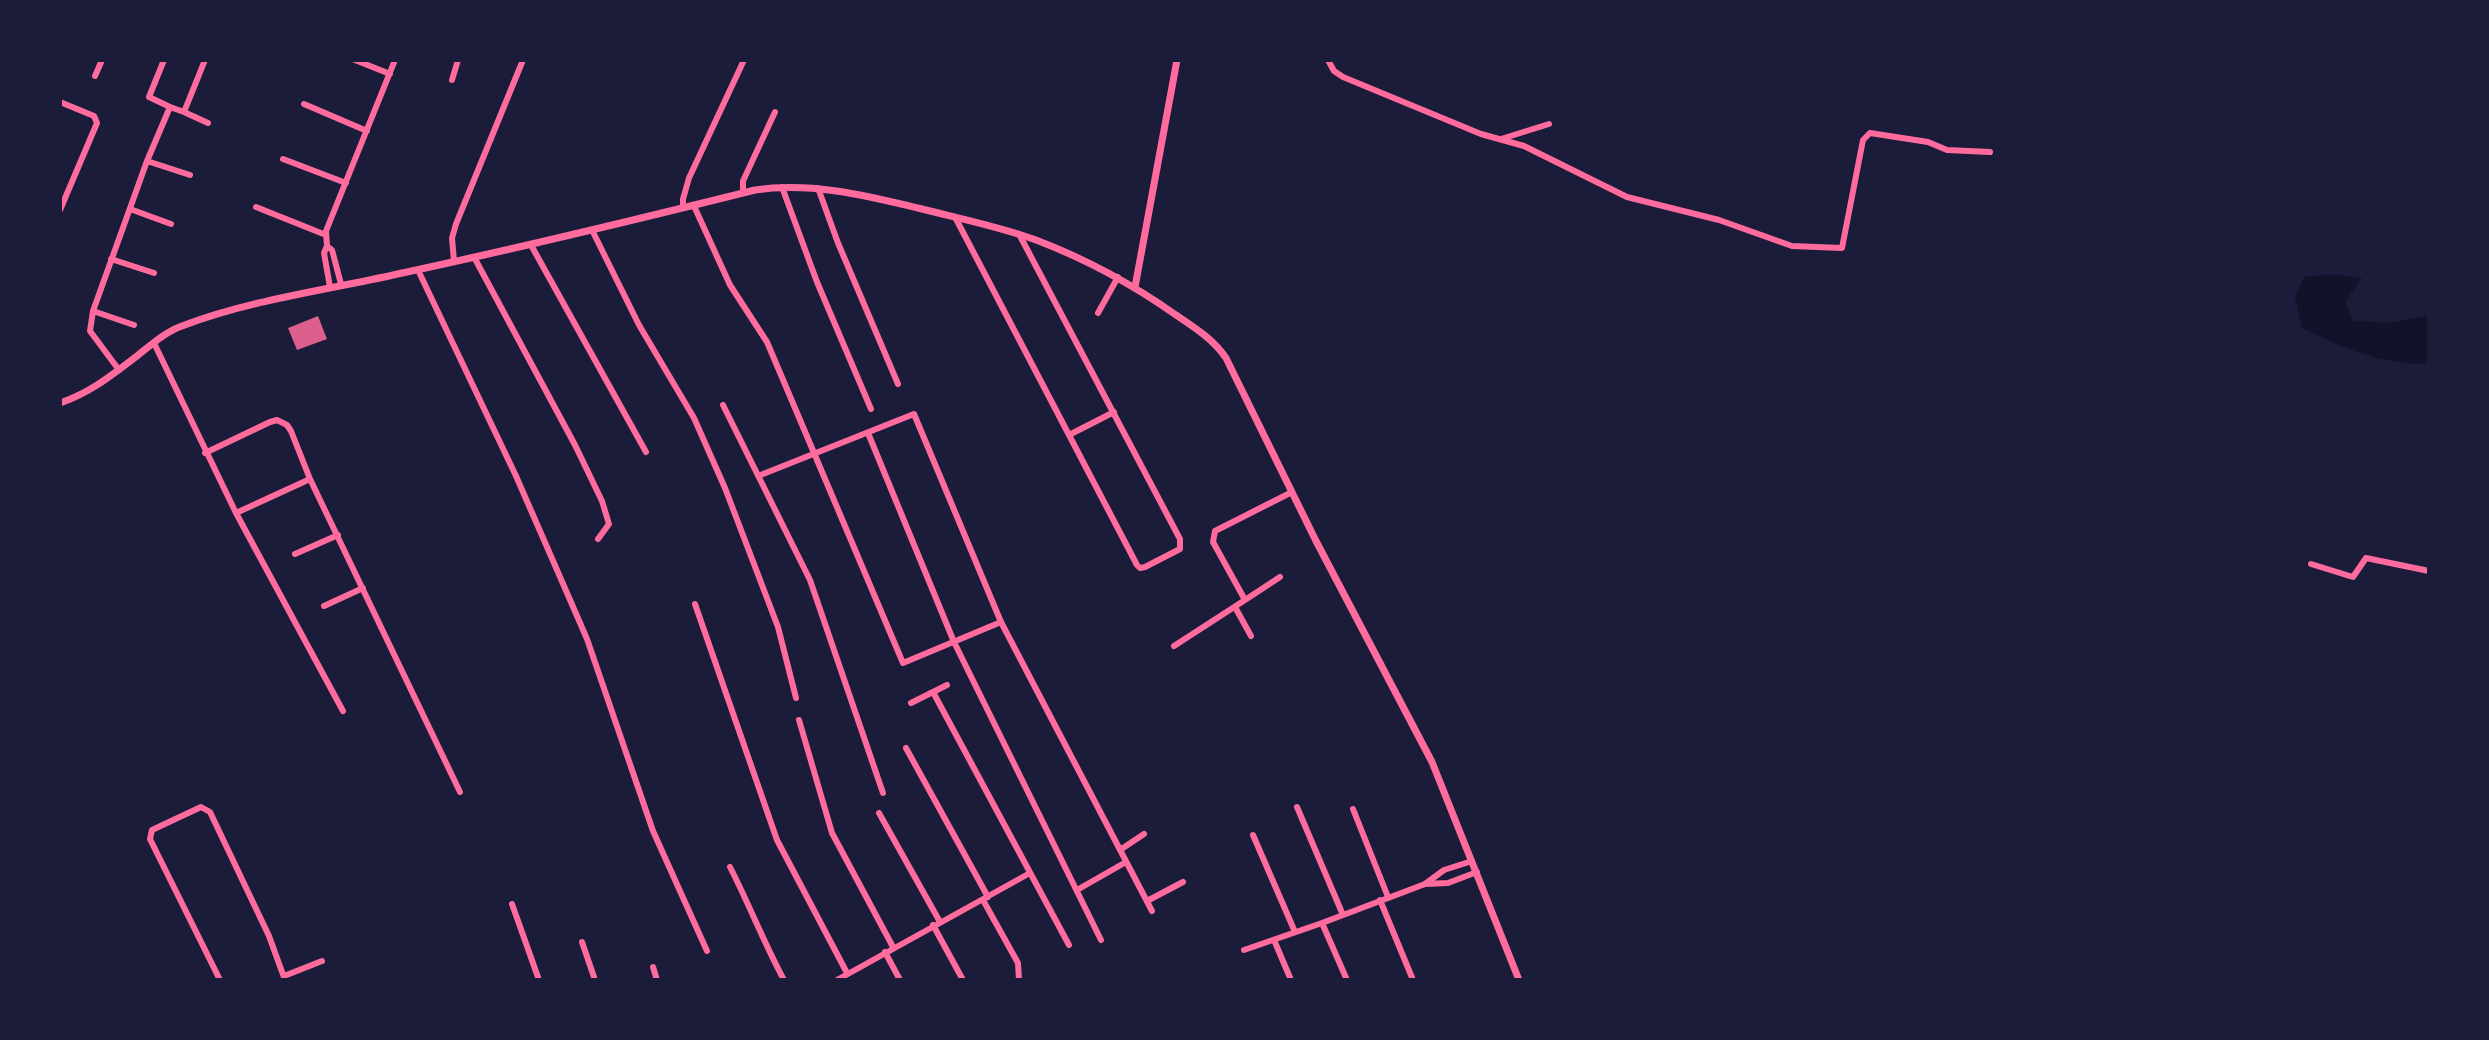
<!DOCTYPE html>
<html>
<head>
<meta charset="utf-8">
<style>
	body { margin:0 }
	#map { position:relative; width:2489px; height:1040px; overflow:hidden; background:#1b1b3a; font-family:"PT Sans",sans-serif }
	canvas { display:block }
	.frame { position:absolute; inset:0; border:62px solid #1b1b3a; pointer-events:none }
</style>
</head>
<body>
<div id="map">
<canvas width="2489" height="1040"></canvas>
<div class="frame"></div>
</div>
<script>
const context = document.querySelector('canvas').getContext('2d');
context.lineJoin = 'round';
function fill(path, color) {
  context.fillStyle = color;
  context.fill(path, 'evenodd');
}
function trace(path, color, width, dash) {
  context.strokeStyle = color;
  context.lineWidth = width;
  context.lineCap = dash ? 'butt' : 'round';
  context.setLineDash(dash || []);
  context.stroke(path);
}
const water = new Path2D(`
	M2336 275 2362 278 2345 302 2353 321 2389 323 2429 315V364C2382 364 2344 349 2302 328L2295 297 2305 276Z`);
const building = new Path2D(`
	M318 316 327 339 297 350 288 328Z`);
const minor = new Path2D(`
	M164 60 149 97 170 107
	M355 60 390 74
	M1328 60 1334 71 1343 77 1481 134 1524 146 1627 197 1719 220 1792 246 1842 248 1863 140 1870 133 1928 142 1947 150 1990 152
	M95 76 102 60
	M452 80 458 60
	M60 102 94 116 97 123 60 210
	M304 104 367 131
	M184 112 208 123
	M1501 139 1549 124
	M283 159 346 183
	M147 161 190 175
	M782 187 817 282 871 409
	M818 188 838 243 898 384
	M743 193V181L775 112
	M694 206 730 285 767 342 903 663 1001 622
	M256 207 326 235
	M683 208V199L689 178 744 60
	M130 209 171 224
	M955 217 1137 565 1140 568 1145 567 1180 549V539L1019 234
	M593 232 639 325 694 418 725 488 778 627 796 698
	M531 245 646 452
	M327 246 332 250 341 284
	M474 257 575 445 602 501 609 524 598 539
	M111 259 154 273
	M454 261 452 238 456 224 523 60
	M418 270 516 476 564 586 587 639 653 831 707 951
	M330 287 324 253 327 246 326 231 395 60
	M93 311 134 325
	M1098 313 1118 277
	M154 343 236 513 343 711
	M119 370 90 331 93 311 147 161 170 107 184 112 205 60
	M723 405 810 580 883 793
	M868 433 954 642 1101 940
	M1069 435 1114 412
	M205 453 270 422 277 420 287 425 291 431 310 479 460 792
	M758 476 914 414 1001 622 1152 911
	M236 513 310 479
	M295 554 338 535
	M2311 564 2353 577 2366 558 2429 571
	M1245 600 1280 577
	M695 604 777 840 847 973
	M324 606 363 588
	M1235 607 1251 636
	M1174 646 1245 600 1213 542 1215 531 1292 492
	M933 692 1069 945
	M911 703 947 685
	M799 720 832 833 893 947
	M906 748 988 897
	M1297 807 1343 915
	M1353 809 1388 897
	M879 813 940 922
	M1253 835 1295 932
	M1120 850 1144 834
	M730 867C749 904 764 943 784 980
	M1425 884 1448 883 1477 872
	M1077 890 1126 862
	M983 900 1018 963 1019 980
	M1380 900 1413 980
	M1147 901 1183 882
	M512 904 539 980
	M933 925 963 980
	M1274 940 1291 980
	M582 942 595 980
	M1244 950 1322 923
	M885 952 900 980
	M653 967 657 980
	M284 976 322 961
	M220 980 150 839 152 830 201 807 210 812 269 936 285 980
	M837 980 1030 873
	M1347 980 1322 923 1425 884 1444 870 1472 861`);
const tertiary = new Path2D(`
	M1135 287 1177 60
	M60 403C90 393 112 375 137 356 151 345 165 332 182 326 253 299 333 289 407 272 523 247 639 219 755 190 811 182 864 195 918 208 957 218 998 226 1036 240 1086 259 1132 284 1176 315 1194 327 1213 339 1226 358L1316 541 1432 762 1519 980`);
fill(water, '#12122b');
fill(building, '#dd5f8e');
trace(minor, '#ff6b9d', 6);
trace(tertiary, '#ff6b9d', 7);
</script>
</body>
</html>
